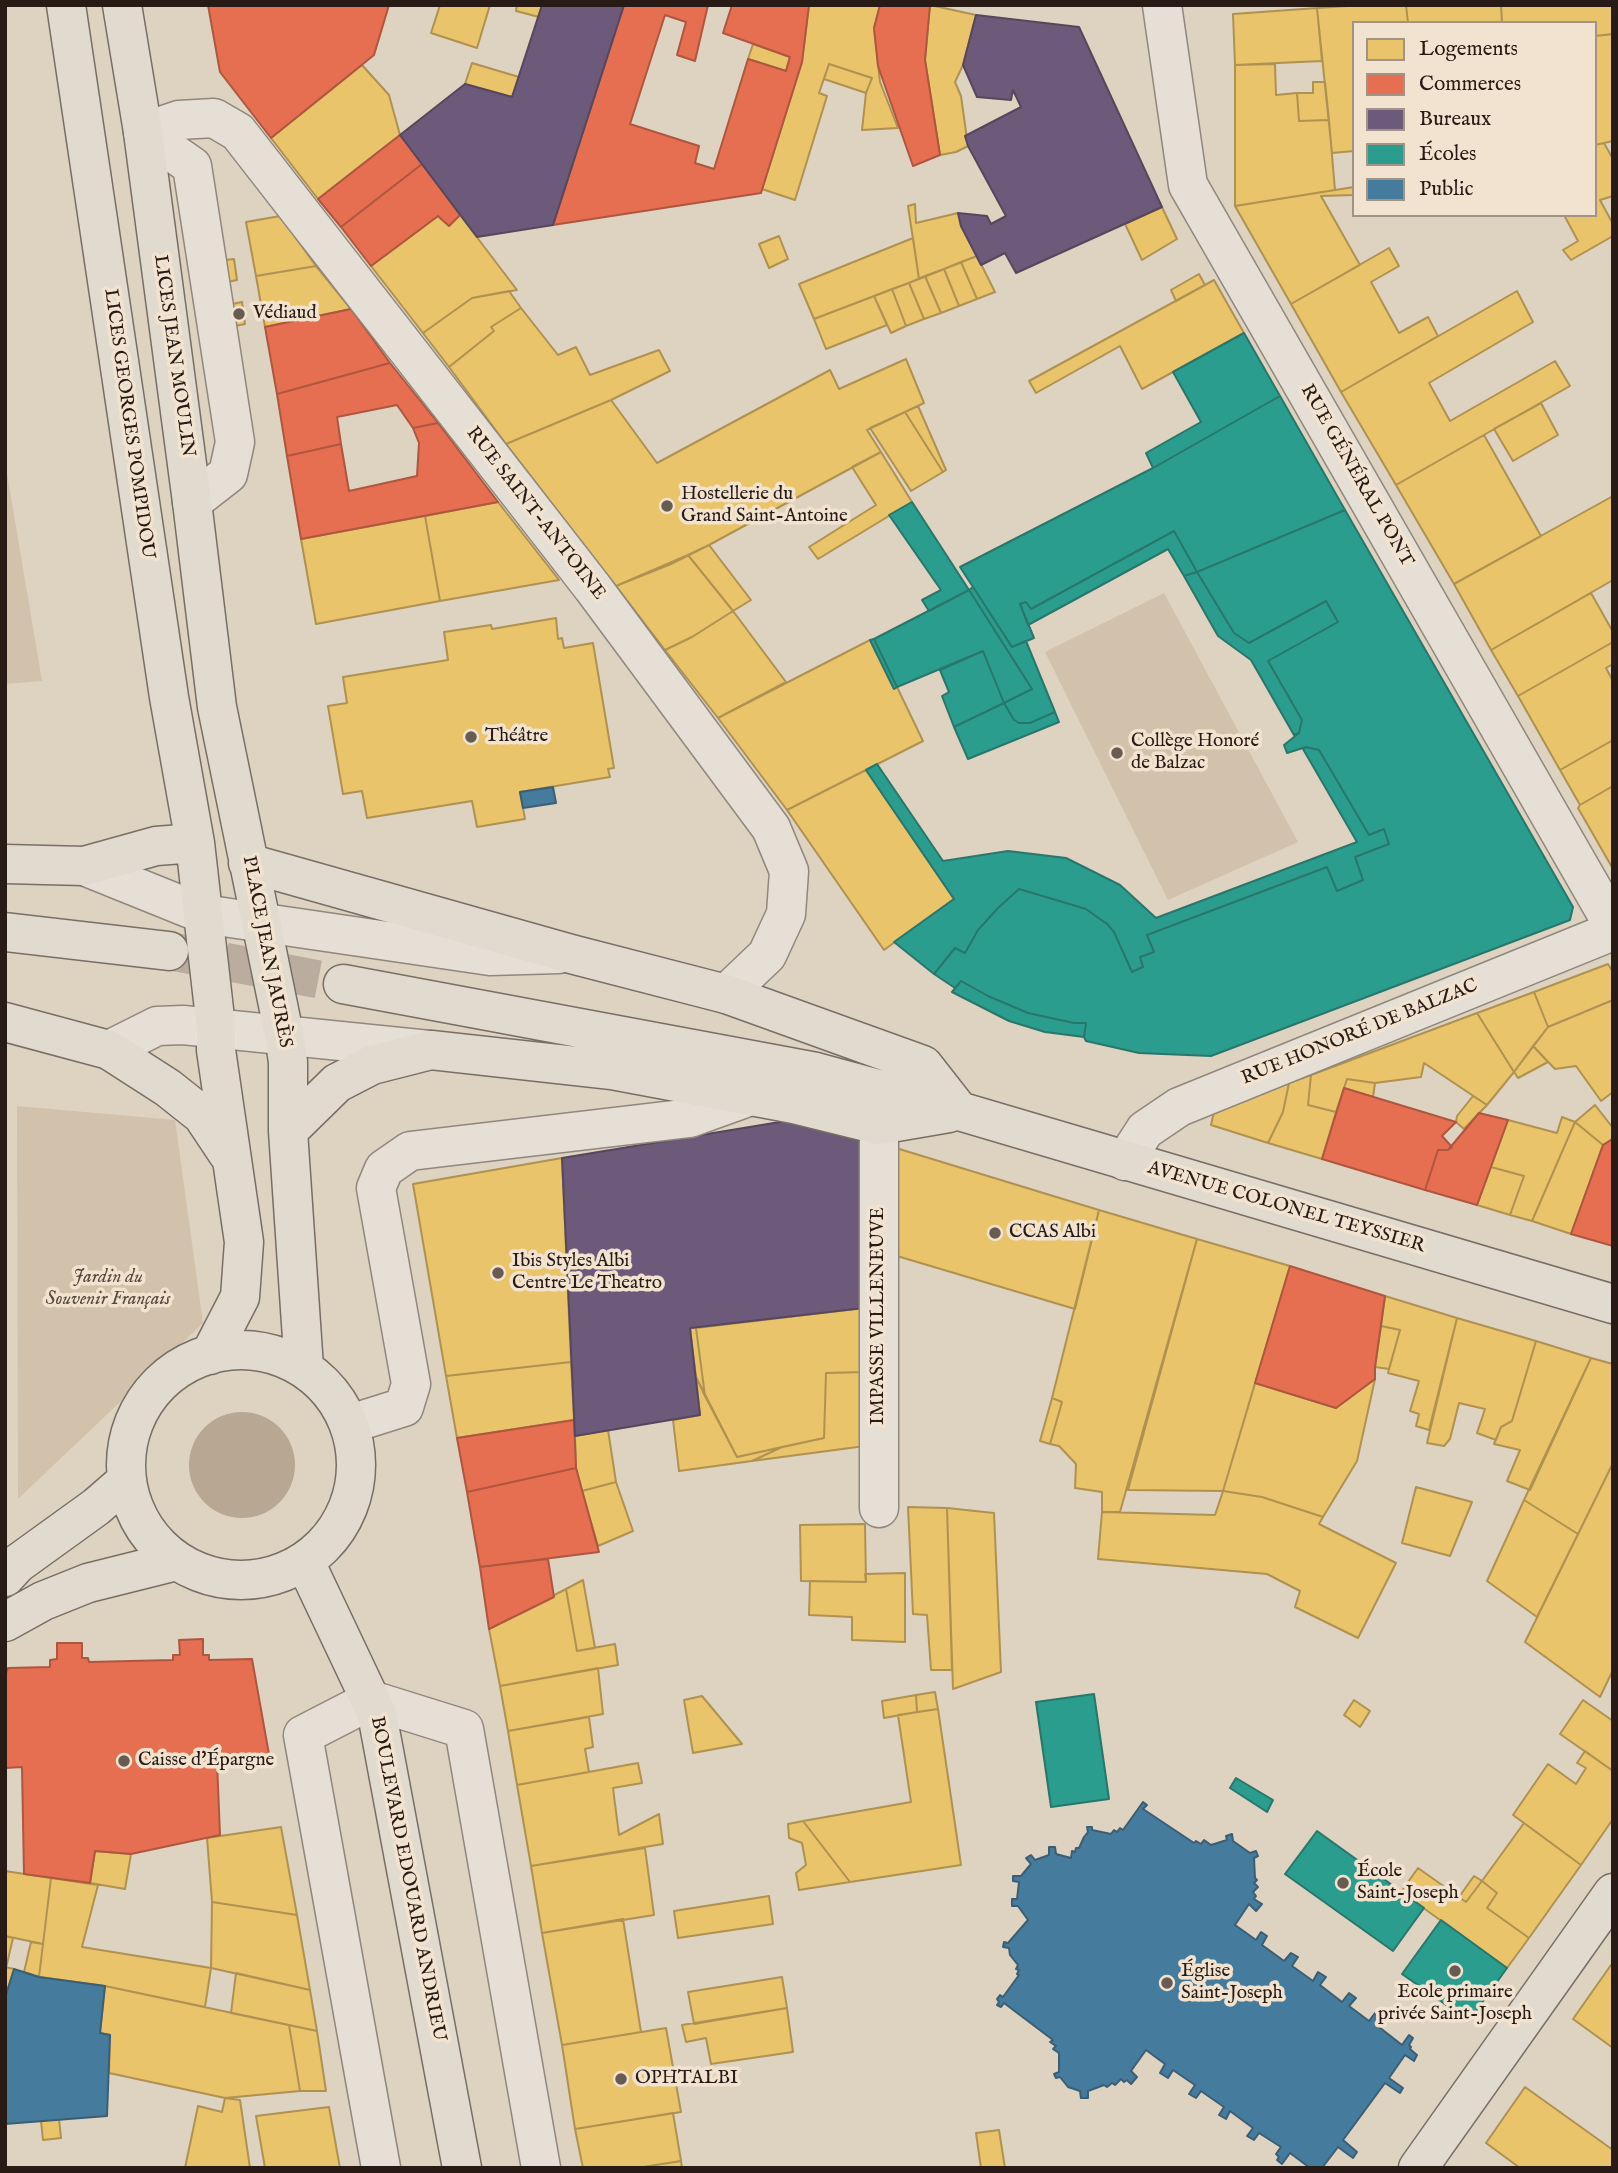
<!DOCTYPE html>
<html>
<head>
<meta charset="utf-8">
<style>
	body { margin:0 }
	#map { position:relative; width:1618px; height:2173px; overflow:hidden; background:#ded2c1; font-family:"IM FELL English",serif }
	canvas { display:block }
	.frame { position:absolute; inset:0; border:7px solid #281b16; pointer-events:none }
	.legend { position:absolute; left:1352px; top:21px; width:245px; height:196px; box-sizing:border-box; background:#f1e3cf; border:2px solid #a19385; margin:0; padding:9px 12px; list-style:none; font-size:21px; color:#281b16 }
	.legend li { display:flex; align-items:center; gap:14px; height:35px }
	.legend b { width:35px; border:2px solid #a19385 }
</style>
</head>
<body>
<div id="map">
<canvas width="1618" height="2173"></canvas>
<div class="frame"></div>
<ul class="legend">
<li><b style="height:19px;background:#e9c46a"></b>Logements</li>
<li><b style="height:19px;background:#e76f51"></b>Commerces</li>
<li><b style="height:19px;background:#6d597a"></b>Bureaux</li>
<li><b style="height:19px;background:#2a9d8f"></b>Écoles</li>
<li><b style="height:19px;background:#457b9d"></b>Public</li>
</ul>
</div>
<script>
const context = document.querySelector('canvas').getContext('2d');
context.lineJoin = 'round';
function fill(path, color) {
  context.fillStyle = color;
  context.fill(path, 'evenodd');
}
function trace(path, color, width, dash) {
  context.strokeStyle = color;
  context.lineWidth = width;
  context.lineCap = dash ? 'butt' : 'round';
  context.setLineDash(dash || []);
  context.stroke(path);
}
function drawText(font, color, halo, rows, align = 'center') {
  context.font = font + ' "IM FELL English",serif';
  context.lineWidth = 7;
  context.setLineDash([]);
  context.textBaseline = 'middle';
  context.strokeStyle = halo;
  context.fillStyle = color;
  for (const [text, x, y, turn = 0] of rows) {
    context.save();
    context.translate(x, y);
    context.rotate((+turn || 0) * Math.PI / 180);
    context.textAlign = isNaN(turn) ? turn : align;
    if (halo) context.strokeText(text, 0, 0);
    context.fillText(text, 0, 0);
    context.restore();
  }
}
const green = new Path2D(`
	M5 462 6 467 42 681 5 684Z
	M1164 593 1298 842 1168 900 1045 652Z
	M17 1106 175 1120 203 1323 18 1499Z`);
const water = new Path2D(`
	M189 1465a53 53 0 1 1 106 0a53 53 0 1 1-106 0Z`);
const homes = new Path2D(`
	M440 5H490L477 48 431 33Z
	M517 5H542L539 17 516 11Z
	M809 5H880L874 28 880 82 898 128 862 130 866 93 872 78 829 64 819 93 827 96 795 200 762 189 802 62Z
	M930 5 976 15 963 65 955 82 961 96 968 146 956 152 940 155 925 60Z
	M1363 5H1406L1408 23H1354V151L1332 153 1317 8Z
	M1406 5H1501L1502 23H1408Z
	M1501 5H1613V34L1595 36V23H1502Z
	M1317 8 1322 61 1235 65 1233 14Z
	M1613 34V141L1595 145V36Z
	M753 44 790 57 786 71 748 59Z
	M472 63 519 77 512 97 465 84Z
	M829 64 872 78 866 93 824 79Z
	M1275 64 1276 95 1297 93 1299 121 1329 120 1335 190 1235 206V65Z
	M362 65 389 95 400 135 318 199 271 138Z
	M1313 82H1325L1329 120 1299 121 1297 93H1313Z
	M1604 143 1613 159V196L1600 200 1613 224V236L1571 260 1563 250 1578 241 1564 215H1595V145Z
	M1354 187V195L1321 196 1360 265 1291 304 1235 206Z
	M915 204 916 223 958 213 961 226 977 256 919 279 908 206Z
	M1162 207 1177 239 1142 260 1125 224Z
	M460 215 517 290 472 298 423 333 371 266 438 216 449 226Z
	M280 216 316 266 256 276 246 222Z
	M779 236 788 259 769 268 759 244Z
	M913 238 919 279 814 319 799 284Z
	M1389 248 1399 266 1371 282 1399 333 1428 317 1438 336 1341 392 1291 304Z
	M977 256 995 292 977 299 961 262Z
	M234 259 237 280 228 282 225 260Z
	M961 262 977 299 959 306 944 269Z
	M316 266 351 309 265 327 256 276Z
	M944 269 959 306 941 313 925 276Z
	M1199 274 1205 285 1176 301 1171 290Z
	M925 276 941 313 924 319 909 283Z
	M1214 280 1244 333 1142 389 1120 346 1036 393 1029 381Z
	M909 283 924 319 906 326 892 289Z
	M892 289 906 326 891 333 874 296Z
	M509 291 521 308 491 327 494 331 449 367 423 333 472 298Z
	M1517 291 1533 322 1429 383 1450 421 1555 361 1570 386 1396 485 1341 392Z
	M874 296 887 325 826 349 814 319Z
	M242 302 245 324 235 326 232 304Z
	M521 308 558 355 576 347 590 375 659 350 670 371 611 400 506 444 449 367 494 331 491 327Z
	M906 359 924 403 867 430 881 452 709 545 671 564 616 586 506 444 611 400 657 463 830 370 839 389Z
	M1541 403 1558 435 1513 461 1494 429Z
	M918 406 946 470 943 472 905 412Z
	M905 412 943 472 911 491 870 428Z
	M1484 435 1541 536 1454 584 1396 485Z
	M881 452 912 502 818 559 809 547 876 505 852 467Z
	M1613 496V580L1491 650 1454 584Z
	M498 502 559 580 440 601 425 516Z
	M425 516 440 601 316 624 301 539Z
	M709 545 751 600 733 611 688 555Z
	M688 555 733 611 692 637 665 650 616 586Z
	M1591 593 1613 632V642L1518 696 1491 650Z
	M733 611 786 682 718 718 665 650 692 637Z
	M556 618 558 639 562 638 564 648 593 643 614 768 608 769 610 777 520 792 525 819 477 827 472 801 367 818 362 791 343 794 328 706 347 703 343 677 448 660 444 632 491 625 492 629Z
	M870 640 894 689 897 687 923 741 787 810 718 718Z
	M1613 642V664L1606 668 1613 681V740L1560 770 1518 696Z
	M1613 740V786L1580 805 1560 770Z
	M866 770 954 899 884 950 787 810Z
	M1613 786V869L1578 808 1580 805Z
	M1608 964 1613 972V1000L1548 1027 1534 992Z
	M1534 992 1548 1027 1514 1072 1477 1013Z
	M1613 1000V1092L1601 1101 1576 1066 1555 1069 1533 1046 1548 1027Z
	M1477 1013 1514 1072 1487 1105 1424 1063 1421 1077 1375 1083 1347 1079 1336 1112 1308 1105 1311 1075Z
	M1533 1046 1548 1062 1518 1078 1514 1072Z
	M1311 1075 1308 1105 1336 1112 1322 1159 1268 1143 1283 1112 1289 1083Z
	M1347 1079 1375 1083 1373 1097 1344 1088Z
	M1289 1083 1283 1112 1268 1143 1211 1125 1214 1112Z
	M1473 1096 1487 1105 1464 1129 1456 1122 1457 1116Z
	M1595 1105 1613 1128V1138L1603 1145 1575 1122Z
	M1562 1117 1575 1122 1532 1221 1510 1215 1524 1176 1491 1167 1508 1120 1557 1133Z
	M1575 1122 1603 1145 1571 1234 1532 1221Z
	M896 1148 1099 1210 1075 1309 897 1256Z
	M562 1158 571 1362 446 1376 413 1184Z
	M1491 1167 1524 1176 1510 1215 1477 1205Z
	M1099 1210 1197 1239 1120 1512H1102V1492L1075 1488 1076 1464 1059 1446 1050 1444 1062 1402 1052 1398Z
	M1197 1239 1290 1266 1223 1491 1128 1490Z
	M1385 1296 1457 1318 1429 1430 1416 1426 1419 1414 1410 1411 1419 1381 1388 1373 1400 1330 1381 1326Z
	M864 1308V1372L826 1373 824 1438 737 1457 705 1396 696 1328Z
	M1457 1318 1536 1341 1512 1421 1501 1427 1496 1440 1477 1433 1485 1409 1459 1403 1450 1439 1444 1446 1427 1443Z
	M1381 1326 1400 1330 1389 1369 1375 1367Z
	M690 1328H696L705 1396 696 1377Z
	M1536 1341 1591 1358 1530 1490 1507 1481 1520 1450 1494 1444 1501 1427 1512 1421Z
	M1591 1358 1613 1364V1463L1578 1534 1524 1500Z
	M571 1362 574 1420 457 1438 446 1376Z
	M864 1372 865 1446 752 1461 782 1447 824 1438 826 1373Z
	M696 1377 737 1457 782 1447 752 1461 679 1471 673 1420 700 1415Z
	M1375 1379 1357 1461 1323 1517 1262 1497 1223 1491 1255 1383 1336 1408Z
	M1052 1398 1062 1402 1050 1444 1040 1441Z
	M608 1430 616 1482 582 1491 576 1468 575 1436Z
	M1613 1463V1670L1600 1697 1525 1642Z
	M616 1482 633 1531 598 1546 582 1491Z
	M1416 1487 1472 1502 1450 1556 1402 1543Z
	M1223 1491 1262 1497 1323 1517 1319 1524 1396 1563 1358 1638 1295 1607 1300 1591 1267 1574 1098 1559 1102 1512 1215 1515Z
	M1524 1500 1578 1534 1537 1617 1487 1581Z
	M908 1507 947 1508 952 1670H931L927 1615 913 1614Z
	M947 1508 994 1513 1001 1672 953 1689Z
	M865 1524 866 1582 801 1581 800 1525Z
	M905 1573V1642L852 1640V1617L809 1615 810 1581 866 1582 865 1574Z
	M583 1580 595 1648 577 1651 566 1589Z
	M566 1589 577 1651 615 1644 618 1665 500 1686 489 1629Z
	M598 1668 603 1714 508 1731 500 1686Z
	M935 1692 938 1709 917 1712 916 1695Z
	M916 1695 917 1712 884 1718 882 1701Z
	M702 1696 742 1744 693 1753 684 1700Z
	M1354 1700 1370 1711 1360 1727 1344 1715Z
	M1583 1700 1613 1721V1771L1560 1734Z
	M938 1709 961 1865 850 1882 803 1821 911 1802 898 1715Z
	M589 1717 593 1747 585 1749 589 1772 517 1785 508 1731Z
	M1585 1751 1613 1771V1819L1581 1865 1513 1815 1548 1764 1576 1784 1586 1768 1577 1763Z
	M638 1763 642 1783 613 1788 619 1835 659 1814 663 1844 531 1866 517 1785Z
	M803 1821 850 1882 799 1890 796 1873 806 1865 802 1843 789 1838 788 1824Z
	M1524 1823 1581 1865 1529 1938 1487 1908 1497 1893 1482 1881Z
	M281 1827 297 1915 212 1902 207 1838Z
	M645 1848 654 1915 542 1933 531 1866Z
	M95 1851 131 1854 125 1889 90 1883Z
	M1418 1868 1466 1902 1482 1881 1497 1893 1487 1908 1529 1938 1507 1968 1401 1892Z
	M5 1871 51 1878 43 1944 5 1936Z
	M1474 1876 1482 1881 1466 1902 1459 1897Z
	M51 1878 98 1885 82 1947 211 1968 205 2007 105 1986 39 1977Z
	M769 1896 773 1924 678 1938 674 1911Z
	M212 1902 297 1915 310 1990 211 1968Z
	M623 1919 641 2032 562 2045 542 1933Z
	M5 1936 13 1938 6 1968 5 1967Z
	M31 1942 43 1944 39 1977 24 1972Z
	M1611 1965 1613 1966V2048L1573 2019Z
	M5 1967 14 1969 5 1998Z
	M236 1973 310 1990 317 2031 231 2013Z
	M782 1977 787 2008 694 2024 688 1992Z
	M105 1986 289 2025 300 2091 225 2098 109 2073 110 2035 100 2033Z
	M787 2008 793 2052 711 2064 706 2038 686 2042 682 2025Z
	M289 2025 317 2031 326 2091H300Z
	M666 2028 681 2112 575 2129 562 2045Z
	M1525 2087 1613 2150V2168H1520L1486 2143Z
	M225 2098 240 2100 250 2168H185L198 2106 222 2112Z
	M329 2107 340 2168H265L256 2116Z
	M673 2113 681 2161 637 2168H583L575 2129Z
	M59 2119 61 2138 43 2140 41 2121Z
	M999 2130 1005 2168H981L976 2133Z
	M681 2161 682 2168H637Z`);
const shops = new Path2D(`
	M208 5H389L374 55 271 138 220 72Z
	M624 5H708L695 61 677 55 686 22 665 15 630 124 699 146 695 163 714 169 748 59 786 71 790 57 723 33 732 5H809L802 62 761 193 553 225Z
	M880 5H930L925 60 940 155 913 166 878 66 874 28Z
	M400 135 422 164 341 227 318 199Z
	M422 164 460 215 449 226 438 216 371 266 341 227Z
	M351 309 390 363 277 394 265 327Z
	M390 363 438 423 413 428 397 405 337 417 341 444 287 456 277 394Z
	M438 423 498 502 301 539 287 456 341 444 349 491 417 476 419 443 413 428Z
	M1344 1088 1456 1122 1442 1136 1452 1147 1448 1150H1438L1425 1190 1322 1159Z
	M1479 1113 1508 1120 1477 1205 1425 1190 1438 1150H1448Z
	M1613 1139V1246L1571 1234 1603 1145Z
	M1290 1266 1385 1296 1375 1367V1379L1336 1408 1255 1383Z
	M574 1420 576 1468 467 1492 457 1438Z
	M576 1468 599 1552 480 1567 467 1492Z
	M548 1559 554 1597 489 1629 480 1567Z
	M203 1639V1655H209V1660L252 1659 270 1760 217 1762 220 1835 131 1854 95 1851 90 1883 24 1874 22 1767 5 1768V1676L8 1668 50 1667V1660L57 1659V1643H82V1658H88L89 1662 173 1660V1655H180L179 1640Z`);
const offices = new Path2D(`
	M542 5H624L553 225 477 237 400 135 465 84 512 97Z
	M976 15 1079 27 1162 207 1016 273 1005 253 981 265 961 226 958 213 987 216 991 224 1006 216 968 146 965 136 1021 107 1013 90 1011 100 977 97 963 65Z
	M792 1120 862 1139 864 1308 690 1328 700 1415 575 1436 562 1158Z`);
const schools = new Path2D(`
	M1244 333 1280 396 1153 468 1146 453 1201 422 1173 372Z
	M1280 396 1345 510 1197 572 1174 531 1031 609 1026 602 1020 604 1034 638 1012 647 960 567 1153 468Z
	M912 502 969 590 929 611 922 600 941 590 889 515Z
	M1345 510 1573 907 1570 920 1211 1056 1139 1053 1086 1041 1084 1037 1086 1023H1074L1028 1013 988 996 961 981 955 988 934 974 955 948 965 953 978 930 998 908 1019 889 1086 909 1107 924 1114 932 1132 972 1143 967 1140 957 1154 952 1147 935 1327 867 1337 891 1363 880 1355 857 1389 844 1384 829 1369 835 1319 750 1306 747 1287 753 1284 745 1299 733 1302 720 1268 661 1338 622 1326 601 1249 643 1234 633 1197 572Z
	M1174 531 1197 572 1184 576 1168 549 1028 625 1020 604 1026 602 1031 609Z
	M1197 572 1234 633 1249 643 1326 601 1338 622 1268 661 1302 720 1299 733 1294 735 1251 660 1218 636 1184 576Z
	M973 587 1012 647 1026 641 1055 712 1030 723H1019L1014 720 1004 703 1032 689 969 590Z
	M969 590 1032 689 1004 703 983 651 897 687 874 639Z
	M874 639 897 687 894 689 870 640Z
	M983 651 1004 703 954 727 942 696 949 692 940 670Z
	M1004 703 1014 720 1019 723H1030L1055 712 1059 722 968 759 954 727Z
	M1306 747 1319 750 1369 835 1384 829 1389 844 1355 857 1363 880 1337 891 1327 867 1147 935 1154 952 1140 957 1143 967 1132 972 1114 932 1107 924 1086 909 1019 889 998 908 978 930 965 953 955 948 934 974 894 942 954 899 866 770 877 764 943 861 1008 851 1066 858 1120 885 1156 918 1357 842 1303 749Z
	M961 981 988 996 1028 1013 1074 1023H1086L1084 1037 1045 1032 1009 1021 952 992Z
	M1094 1694 1109 1799 1051 1807 1036 1702Z
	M1236 1778 1273 1800 1267 1812 1230 1788Z
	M1317 1831 1424 1908 1393 1951 1285 1874Z
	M1441 1920 1507 1968 1469 2021 1402 1974Z`);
const public = new Path2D(`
	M553 787 556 803 523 808 520 792Z
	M1143 1802 1147 1805 1143 1809 1194 1843 1196 1841 1201 1844 1204 1840 1211 1845 1227 1840 1226 1836 1232 1834 1233 1841 1250 1853 1256 1851 1258 1856 1254 1858 1255 1878 1257 1880 1254 1883 1258 1887 1253 1892 1256 1896 1254 1899 1262 1904 1256 1911 1249 1904 1235 1925 1256 1940 1261 1932 1267 1936 1262 1945 1284 1961 1291 1953 1298 1957 1292 1966 1313 1981 1318 1972 1326 1977 1320 1985 1342 2002 1349 1993 1356 1998 1349 2006 1369 2021 1375 2013 1379 2017 1381 2014 1386 2018 1379 2027 1402 2045 1409 2035 1413 2038 1409 2045 1411 2047 1410 2049 1417 2055 1414 2061 1405 2055 1389 2078 1403 2088 1400 2093 1385 2083 1343 2140 1357 2152 1353 2158 1338 2147 1322 2168H1310L1290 2153 1282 2164 1277 2160 1279 2157 1276 2154 1281 2147 1259 2133 1254 2140 1247 2136 1253 2128 1230 2111 1226 2119 1219 2115 1224 2107 1201 2091 1196 2098 1189 2094 1195 2085 1173 2070 1168 2078 1160 2073 1165 2064 1146 2050 1131 2071 1137 2077 1131 2084 1127 2080 1124 2082 1121 2079 1115 2085 1112 2083 1107 2087 1104 2085 1088 2091V2098H1081L1080 2091 1068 2087 1060 2077 1056 2078 1054 2074 1059 2072V2053L1053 2049 1056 2046 1050 2042 1053 2040 1004 2003 1001 2007 997 2005 999 2002 997 1999 1000 1995 1003 1997 1019 1975 1017 1974 1019 1970 1016 1969 1018 1965 1010 1955 1009 1948 1003 1947 1004 1942 1008 1943 1028 1920 1018 1906H1012V1899H1017L1019 1882 1013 1881V1876H1021L1031 1864 1026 1858 1031 1855 1035 1860 1049 1855V1847H1055L1056 1854 1071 1858 1072 1851 1075 1852 1076 1848H1079L1084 1837 1088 1832 1087 1827H1092V1830L1111 1834 1114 1830 1117 1832 1120 1828 1123 1830Z
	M14 1969 39 1977 105 1986 100 2033 110 2035 107 2116 5 2124V1998Z`);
const majorTunnel = new Path2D(`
	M169 951 343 984`);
const minor = new Path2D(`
	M1162 5 1188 185 1613 925
	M143 132 179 120 214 118 238 132 593 588 771 828 789 871 786 914 767 955 726 994
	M143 132 192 166 235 442 228 474 192 502
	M84 866 203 914 490 956 559 954
	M109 1050 157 1026 183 1025 429 1050
	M879 1125V1508
	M1125 1161 1145 1130 1179 1107 1613 931
	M350 1424 404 1407 411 1384 376 1188 384 1169 410 1151 690 1118 751 1096
	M381 2168 303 1735 371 1700 464 1729 541 2168`);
const major = new Path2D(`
	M66 5 169 697 195 843 216 1027V1050L244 1242 240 1297 210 1355
	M122 5 143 132 192 502 217 707 284 1034 288 1062V1131L304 1368
	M248 863 571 954 726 994 923 1065 959 1111
	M5 864 84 866 156 846 195 843
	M5 932 169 951
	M343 984 816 1072 959 1111 1613 1304
	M5 1022 109 1050 168 1088 202 1115 228 1154
	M288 1131 337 1083 372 1065 431 1050 612 1070 794 1104 879 1125 949 1113
	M126 1465a115 115 0 1 1 230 0a115 115 0 1 1-230 0Z
	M305 1562 377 1714 462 2168
	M5 1577 17 1564 96 1507 126 1481
	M5 1622 43 1601 88 1583 176 1561
	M1418 2168 1613 1893`);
const markers = [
	[239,314,7,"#685b52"],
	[667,506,7,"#685b52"],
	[471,737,7,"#685b52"],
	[1117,753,7,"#685b52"],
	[995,1233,7,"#685b52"],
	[498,1273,7,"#685b52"],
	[124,1761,7,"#685b52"],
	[1343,1883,7,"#685b52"],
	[1455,1971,7,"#685b52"],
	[1167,1983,7,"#685b52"],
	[621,2079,7,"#685b52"]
];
const poiNames = [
	["Védiaud",253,314],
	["Hostellerie du",681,495],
	["Grand Saint-Antoine",681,517],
	["Théâtre",485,737],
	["Collège Honoré",1131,742],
	["de Balzac",1131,764],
	["CCAS Albi",1009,1233],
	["Ibis Styles Albi",512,1262],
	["Centre Le Theatro",512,1284],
	["Caisse d'Épargne",138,1761],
	["École",1357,1872],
	["Saint-Joseph",1357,1894],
	["Église",1181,1972],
	["Saint-Joseph",1181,1994],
	["Ecole primaire",1455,1993,"center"],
	["privée Saint-Joseph",1455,2015,"center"],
	["OPHTALBI",635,2079]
];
const streetNames = [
	["LICES JEAN MOULIN",173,356,82],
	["LICES GEORGES POMPIDOU",128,424,82],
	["RUE GÉNÉRAL PONT",1356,476,60],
	["RUE SAINT-ANTOINE",535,514,52],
	["PLACE JEAN JAURÈS",266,952,79],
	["RUE HONORÉ DE BALZAC",1360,1033,-22],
	["AVENUE COLONEL TEYSSIER",1286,1208,16],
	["IMPASSE VILLENEUVE",879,1316,-90],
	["BOULEVARD EDOUARD ANDRIEU",407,1879,79]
];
const parkNames = [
	["Jardin du",108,1278],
	["Souvenir Français",108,1300]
];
fill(green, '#d2c2ac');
fill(water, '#b8a793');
fill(homes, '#e9c46a');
trace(homes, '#af9151', 2);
fill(shops, '#e76f51');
trace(shops, '#ae563f', 2);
fill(offices, '#6d597a');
trace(offices, '#58465c', 2);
fill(schools, '#2a9d8f');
trace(schools, '#29766b', 2);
fill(public, '#457b9d');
trace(public, '#3c5e74', 2);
trace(majorTunnel, '#baad9f', 38, [38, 19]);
trace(minor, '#90877d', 41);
trace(major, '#776f66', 41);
trace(minor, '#e5dfd6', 38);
trace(major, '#e1dacf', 38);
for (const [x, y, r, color] of markers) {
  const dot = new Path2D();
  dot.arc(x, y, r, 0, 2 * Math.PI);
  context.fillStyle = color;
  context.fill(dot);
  trace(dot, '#f1e3cf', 2.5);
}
drawText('19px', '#281b16', '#f1e3cf', poiNames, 'left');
drawText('19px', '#281b16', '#f1e3cf', streetNames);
drawText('italic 19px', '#58493e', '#f1e3cf', parkNames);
</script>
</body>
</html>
